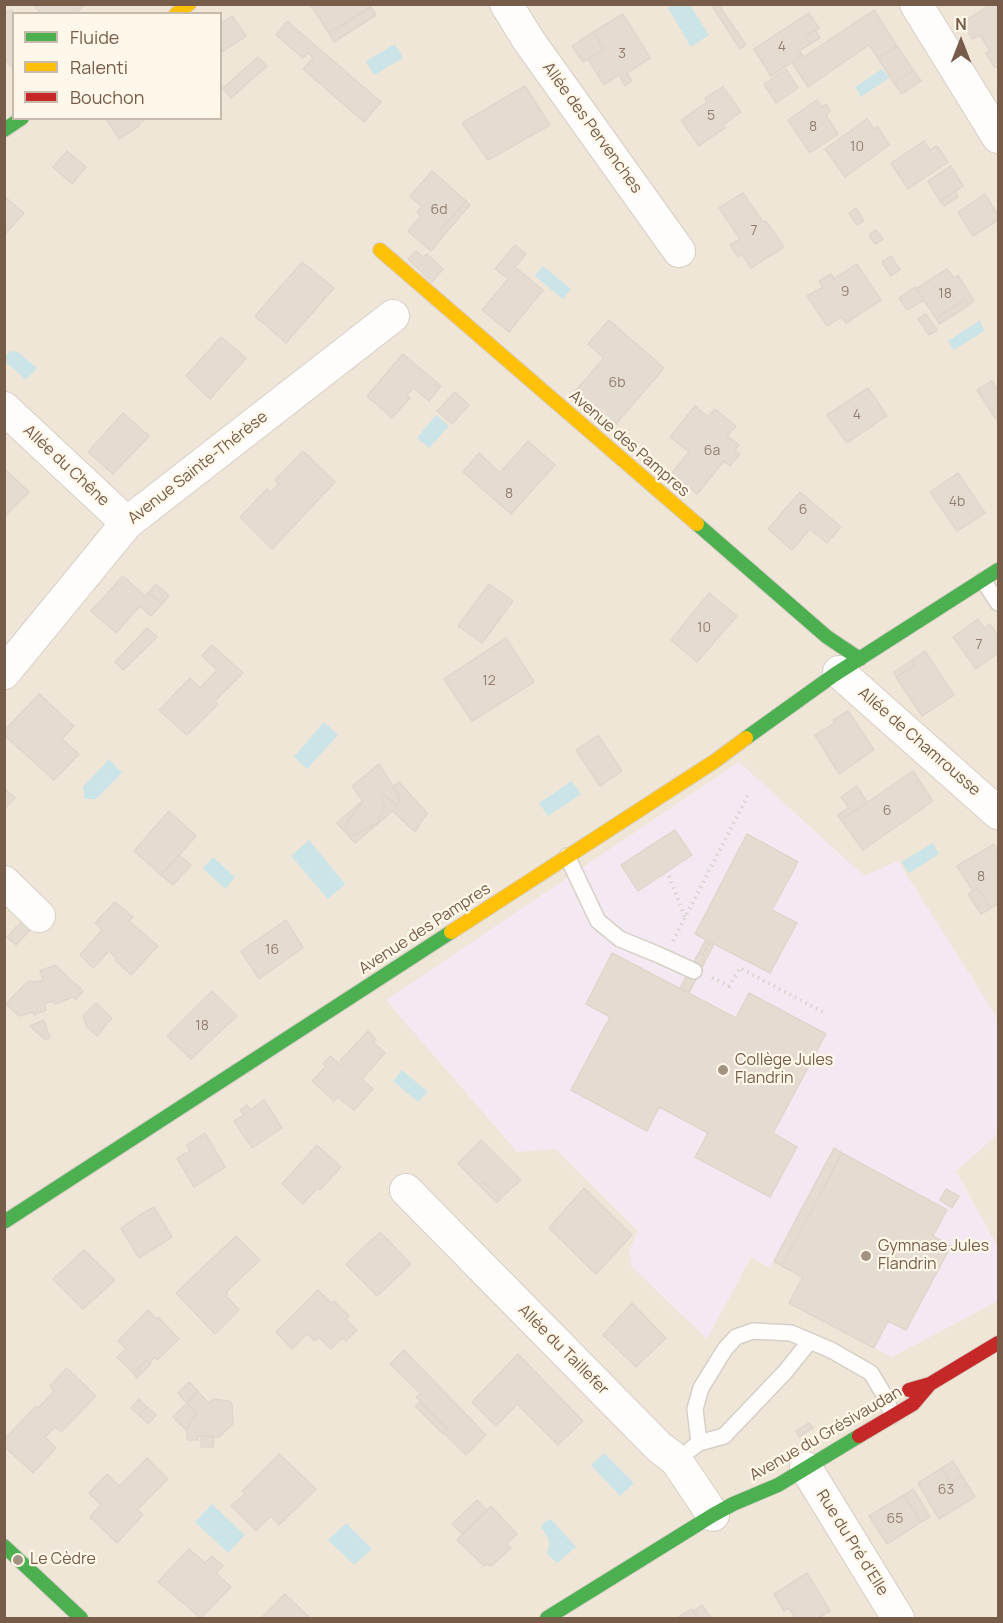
<!DOCTYPE html>
<html>
<head>
<meta charset="utf-8">
<style>
	body { margin:0 }
	#map { position:relative; width:1003px; height:1623px; overflow:hidden; background:#f7f3ea; font-family:Manrope,sans-serif }
	canvas { display:block }
	.frame { position:absolute; inset:0; border:6px solid #765c49; pointer-events:none }
	.legend { position:absolute; left:12px; top:12px; width:210px; height:108px; box-sizing:border-box; background:#fff8ea; border:2px solid #c8baaa; margin:0; padding:8px 10px; list-style:none; font-size:18px; color:#765c49 }
	.legend li { display:flex; align-items:center; gap:12px; height:30px }
	.legend b { width:30px; border:2px solid #c8baaa }
	.north { position:absolute; left:931px; top:12px; width:60px; height:60px; -webkit-text-stroke:4px #fff8ea; paint-order:stroke; rotate:0deg; font-size:16px; font-weight:700; line-height:24px; text-align:center; color:#765c49 }
	.north::after { content:''; display:block; margin:auto; width:21px; height:27px; background:#765c49; clip-path:polygon(50% 0,100% 100%,50% 72%,0 100%) }
</style>
</head>
<body>
<div id="map">
<canvas width="1003" height="1623"></canvas>
<div class="frame"></div>
<ul class="legend">
<li><b style="height:8px;background:#4caf50"></b>Fluide</li>
<li><b style="height:8px;background:#ffc107"></b>Ralenti</li>
<li><b style="height:8px;background:#c62828"></b>Bouchon</li>
</ul>
<div class="north">N</div>
</div>
<script>
const context = document.querySelector('canvas').getContext('2d');
context.lineJoin = 'round';
function fill(path, color) {
  context.fillStyle = color;
  context.fill(path, 'evenodd');
}
function trace(path, color, width, dash) {
  context.strokeStyle = color;
  context.lineWidth = width;
  context.lineCap = dash ? 'butt' : 'round';
  context.setLineDash(dash || []);
  context.stroke(path);
}
function drawText(font, color, halo, rows, align = 'center') {
  context.font = font + ' Manrope,sans-serif';
  context.lineWidth = 4.5;
  context.setLineDash([]);
  context.textBaseline = 'middle';
  context.strokeStyle = halo;
  context.fillStyle = color;
  for (const [text, x, y, turn = 0] of rows) {
    context.save();
    context.translate(x, y);
    context.rotate((+turn || 0) * Math.PI / 180);
    context.textAlign = isNaN(turn) ? turn : align;
    if (halo) context.strokeText(text, 0, 0);
    context.fillText(text, 0, 0);
    context.restore();
  }
}
const residential = new Path2D(`
	M5 5H998V1618H5ZM14 14H220V118H14Z`);
const education = new Path2D(`
	M739 762 864 876 898 861 998 1019V1134L956 1171 998 1247V1301L892 1357 789 1303 803 1276 774 1262 770 1268 751 1257 707 1339 632 1267 629 1251 638 1231 556 1149 517 1152 386 1000Z`);
const water = new Path2D(`
	M673 5H690L709 35 691 47 668 8Z
	M395 44 403 58 374 75 366 61Z
	M882 69 889 78 861 97 855 87Z
	M543 266 571 289 563 299 535 276Z
	M980 320 984 331 954 350 948 341Z
	M10 351 18 352 37 368 26 380 7 363 6 356Z
	M436 415 449 426 429 448 417 438Z
	M324 722 338 735 307 769 294 757Z
	M109 759 122 773 96 799H85L83 787Z
	M572 781 581 794 548 816 539 803Z
	M309 840 345 884 328 899 291 856Z
	M933 843 939 854 909 873 901 862Z
	M213 857 235 877 225 889 203 868Z
	M402 1070 428 1092 418 1102 393 1081Z
	M604 1453 634 1483 620 1496 591 1465Z
	M212 1504 245 1535 228 1553 195 1522Z
	M551 1519 576 1547 557 1563 547 1554C552 1542 549 1537 541 1528L544 1522Z
	M346 1523 372 1549 354 1565 328 1540Z`);
const building = new Path2D(`
	M39 4H86L75 14H41L36 7Z
	M310 4H370L371 7 329 33Z
	M711 4H718L746 45 740 49Z
	M992 4H998V66L995 68 986 53 990 51 980 35 972 39 963 22Z
	M371 7 376 15 334 42 329 33Z
	M11 10 14 14V70L4 58V14Z
	M874 10 897 46 878 58 869 45 808 87 793 64Z
	M809 13 819 28 805 36 810 44 799 51 803 55 771 76 754 49Z
	M623 14 650 58 627 73 632 81 625 86 619 75 604 85 588 59 604 49 593 32Z
	M232 16 246 36 220 53V24Z
	M287 21 381 102 364 122 303 69 313 58 308 53 303 58 276 35Z
	M815 30 820 38 810 44 805 36Z
	M593 32 604 49 583 62 572 46Z
	M897 46 913 70 894 83 878 58Z
	M258 57 267 66 231 98 223 88Z
	M786 69 798 88 776 103 764 84Z
	M913 70 921 81 902 94 894 83Z
	M525 86 550 125 488 160 462 123Z
	M723 87 741 112 723 125 725 128 699 146 681 120 707 102 705 98Z
	M817 100 821 107 826 104 830 111 826 115 838 134 810 153 788 120Z
	M106 118H143L144 120 138 124 139 126 119 139Z
	M867 119 874 129 878 127 889 145 845 177 825 149Z
	M924 141 930 150 937 146 948 162 908 189 891 163Z
	M67 151 86 167 72 184 53 167Z
	M951 166 963 186 940 201 928 181Z
	M432 171 466 201 439 232 444 235 431 251 408 231 421 216 417 212 422 207 410 196Z
	M955 191 958 197 944 206 940 201Z
	M743 193 763 222 766 221 784 247 751 268 742 254 738 257 730 245 740 239 719 208Z
	M985 194 998 215V220L973 236 958 212Z
	M5 197 24 213 4 235V198Z
	M466 201 470 205 444 235 439 232Z
	M856 208 864 221 857 225 849 213Z
	M876 230 883 239 875 244 869 235Z
	M515 245 526 254 515 267 543 290 509 332 482 310 508 279 495 269Z
	M416 251 423 257 427 254 443 269 432 282 408 259Z
	M891 256 900 270 891 276 882 262Z
	M302 262 334 288 286 343 255 316Z
	M857 264 881 300 846 323 841 317 827 326 807 296 823 287 819 281 831 274 834 279Z
	M947 269 954 278 958 275 974 301 969 305 966 299 936 318 916 289Z
	M915 287 924 300 907 310 899 298Z
	M966 299 969 305 939 324 936 318Z
	M926 314 937 330 929 335 918 319Z
	M609 320 664 368 610 431 570 397 604 358 588 344Z
	M221 337 246 358 210 399 186 376Z
	M403 354 441 386 429 401 413 388 407 395 410 398 392 418 367 396Z
	M992 381 997 389 998 388V418L996 419 977 390Z
	M868 388 887 416 847 443 827 415Z
	M455 392 469 405 452 424 437 411Z
	M695 406 708 417 715 409 736 426 727 436 739 445 735 450 740 454 730 466 724 461 697 494 672 473 689 452 670 437Z
	M123 413 149 436 113 474 88 452Z
	M528 441 555 465 511 514 463 472 479 453 500 473Z
	M303 451 335 482 272 549 240 517 267 489 271 492 279 484 275 480Z
	M7 471 29 492 5 516 4 474Z
	M958 473 985 513 957 531 930 492Z
	M800 492 841 527 827 543 810 529 792 550 768 529Z
	M123 576 145 596 149 592 162 604 151 616 140 606 116 633 91 611Z
	M156 584 169 596 162 604 149 592Z
	M489 584 513 601 482 643 458 626Z
	M709 593 737 616 697 662 671 640Z
	M978 619 984 628 990 624 998 635V653L976 669 953 637Z
	M147 628 157 637 123 670 115 662Z
	M506 638 534 682 472 721 444 679Z
	M212 645 243 673 215 701 218 704 187 735 159 710 190 678 200 688 217 670 202 656Z
	M925 651 954 695 922 716 896 677 915 666 912 660Z
	M912 660 915 666 896 677 894 672Z
	M39 694 74 726 62 739 79 754 54 780 4 735V731Z
	M848 711 874 750 839 774 815 735 835 723 833 720Z
	M598 735 622 771 600 786 576 750Z
	M379 764 399 796 400 801 396 805 384 795 381 797 384 806 378 822 355 835H352L346 829V825L363 801 352 786Z
	M913 771 933 801 863 850 841 820Z
	M399 782 427 813 415 832 393 811 355 843 337 823 363 800 361 804 348 820 346 825V829L352 835H355L378 822 384 806 381 797 384 795 396 805 400 801 393 787Z
	M857 786 867 802 841 820 838 815 849 808 841 797Z
	M4 788 15 798 4 809Z
	M169 811 196 836 161 875 134 851Z
	M675 830 692 855 638 891 621 865Z
	M747 834 798 862 772 910 797 923 770 973 695 934Z
	M994 844 998 851V904L991 908 978 888 973 891 957 866Z
	M179 855 191 865 173 885 161 875Z
	M978 888 991 908 981 914 968 894Z
	M115 902 133 917 129 921 158 946 131 975 115 960 116 958 109 951 93 968 80 955 102 930 95 923Z
	M286 920 303 948 259 979 241 951Z
	M22 921 31 929 16 945 7 937Z
	M706 939 714 944 689 993 680 988Z
	M612 953 736 1018 749 993 826 1034 773 1133 797 1147 770 1197 695 1157 708 1133 667 1111 659 1107 647 1131 571 1090 610 1017 586 1004Z
	M55 965 83 991 76 1000 73 997 55 1004 54 1001 45 1004 46 1010 34 1015 33 1012 19 1016 6 1004 28 981 36 982 43 980 40 971Z
	M212 991 237 1016 191 1059 167 1036Z
	M96 1003 112 1018 97 1036 87 1027 83 1016Z
	M44 1020 50 1038 45 1040 30 1026Z
	M368 1031 376 1039 373 1042 385 1053 362 1079 373 1089 354 1110 338 1097 334 1101 312 1081 326 1066 323 1064 330 1056 342 1066 343 1064 340 1061Z
	M264 1100 282 1128 252 1148 234 1121 244 1115 240 1110 247 1105 250 1110Z
	M205 1133 225 1167 194 1187 177 1158 190 1151 187 1145Z
	M481 1140 521 1180 501 1198 484 1182 480 1186 458 1163Z
	M317 1145 341 1167 320 1190 317 1188 303 1204 282 1184Z
	M834 1148 842 1153 782 1266 774 1261Z
	M842 1153 947 1210 933 1236 951 1246 906 1330 888 1321 874 1348 789 1303 803 1277 782 1266Z
	M484 1182 501 1198 497 1203 480 1186Z
	M584 1188 632 1235 596 1274 549 1228Z
	M946 1189 959 1196 952 1208 940 1200Z
	M154 1207 172 1237 139 1258 121 1228 138 1216Z
	M380 1232 411 1264 377 1296 346 1264Z
	M236 1236 260 1260 227 1291V1297L239 1310 215 1334 176 1293Z
	M84 1250 115 1280 83 1309 53 1279Z
	M318 1290 331 1303 334 1301 349 1316 346 1319 357 1330 346 1341 342 1338 331 1349 319 1337 315 1341 307 1334 292 1349 276 1332Z
	M632 1303 666 1338 636 1367 603 1335Z
	M148 1310 156 1319 158 1317 179 1339 157 1360 155 1357 150 1362 151 1364 147 1360 133 1373 117 1357 126 1349 118 1341Z
	M404 1350 486 1435 466 1455 444 1433 448 1429 416 1397 421 1394 390 1364Z
	M518 1354 583 1421 558 1445 517 1404 496 1426 472 1402Z
	M147 1360 151 1364 137 1378 133 1373Z
	M67 1368 96 1396 61 1432 55 1427 45 1437 56 1448 33 1473 4 1446V1440L36 1406 38 1408 54 1391 50 1386Z
	M189 1382 198 1391 186 1402 178 1393Z
	M198 1392 209 1403 213 1399 229 1401 232 1404 233 1424 219 1437 198 1436V1440H187V1427L190 1425V1421L197 1414 187 1403Z
	M139 1399 147 1407 139 1415 131 1408Z
	M420 1402 448 1429 443 1434 415 1406Z
	M187 1403 197 1414 190 1421 187 1431 173 1417Z
	M147 1407 156 1415 148 1424 139 1415Z
	M809 1423 813 1428 799 1437 796 1431Z
	M201 1436H214L213 1447H201Z
	M279 1454 316 1489 279 1525 271 1516 256 1531 231 1506 245 1494 242 1491Z
	M147 1458 168 1479 137 1510 143 1515 117 1543 90 1517 101 1505 89 1493 107 1474 119 1486Z
	M953 1461 962 1476 951 1483 942 1468Z
	M942 1468 951 1483 962 1476 975 1497 939 1519 918 1483Z
	M913 1489 930 1517 921 1522 904 1495Z
	M904 1495 921 1522 887 1544 869 1516Z
	M477 1500 487 1511 462 1534 452 1524Z
	M491 1506 517 1534 507 1544 511 1548 491 1566 487 1564 484 1566 457 1540Z
	M189 1549 205 1563 212 1556 223 1566 216 1573 231 1587 201 1618 158 1582Z
	M807 1573 830 1611 818 1618H795L789 1608 784 1611 774 1594Z
	M285 1594 310 1618H261Z
	M702 1605 711 1618H698L693 1611Z
	M692 1609 698 1618H677Z`);
const path = new Path2D(`
	M669 876 685 917
	M673 941 749 793
	M702 955 710 941
	M712 978 729 986 740 968 823 1012`);
const lane = new Path2D(`
	M983 580 998 603
	M567 856 598 921 620 939 659 955 694 971
	M699 1443 695 1409 701 1388 725 1349 736 1337 753 1331 791 1333 831 1350 871 1373 886 1398 892 1416
	M691 1449 699 1443 724 1436 785 1372 810 1341`);
const street = new Path2D(`
	M506 4 529 41 679 251
	M916 4 998 137
	M4 408 127 523
	M839 672 998 813
	M4 673 127 523 393 316
	M4 882 39 916
	M406 1190 659 1447 676 1460 713 1515
	M806 1468 898 1618`);
const fast = new Path2D(`
	M4 130 22 118
	M697 524 827 637 860 659
	M746 738 834 675 998 570
	M4 1222 451 932
	M4 1546 81 1618
	M547 1618 713 1515 733 1504 778 1485 859 1436`);
const slow = new Path2D(`
	M176 14 189 4
	M380 250 697 524
	M451 932 715 761 746 738`);
const jam = new Path2D(`
	M909 1390 930 1384 998 1343
	M859 1436 913 1404 930 1384`);
const markers = [
	[723,1070,6,"#a39181"],
	[866,1256,6,"#a39181"],
	[18,1560,6,"#a39181"]
];
const numberNames = [
	["4",782,47],
	["3",622,54],
	["5",711,116],
	["8",813,127],
	["10",857,147],
	["6d",439,210],
	["7",754,231],
	["9",845,292],
	["18",945,294],
	["6b",617,383],
	["4",857,415],
	["6a",712,451],
	["8",509,494],
	["4b",957,502],
	["6",803,510],
	["10",704,628],
	["7",979,645],
	["12",489,681],
	["6",887,811],
	["8",981,877],
	["16",272,950],
	["18",202,1026],
	["63",946,1490],
	["65",895,1519]
];
const streetNames = [
	["Allée des Pervenches",592,128,54],
	["Avenue des Pampres",629,444,41],
	["Allée du Chêne",66,466,43],
	["Avenue Sainte-Thérèse",198,468,-38],
	["Allée de Chamrousse",919,742,41],
	["Avenue des Pampres",425,929,-33],
	["Allée du Taillefer",563,1350,45],
	["Avenue du Grésivaudan",826,1434,-30],
	["Rue du Pré d'Elle",852,1543,58]
];
const poiNames = [
	["Collège Jules",735,1061],
	["Flandrin",735,1079],
	["Gymnase Jules",878,1247],
	["Flandrin",878,1265],
	["Le Cèdre",30,1560]
];
fill(residential, '#f0e6d7');
fill(education, '#f4e9f2');
fill(water, '#cbe4e8');
fill(building, '#e4dbd1');
trace(building, '#e0d6cc', 1.5);
trace(lane, '#d6cfc6', 18);
trace(street, '#d6cfc6', 34);
trace(fast, '#d6cfc6', 16);
trace(slow, '#d6cfc6', 16);
trace(jam, '#d6cfc6', 16);
trace(path, '#dad3cd', 4, [1.5, 4.5]);
trace(lane, '#fefdfc', 15);
trace(street, '#fefdfc', 32);
trace(fast, '#4caf50', 14);
trace(slow, '#ffc107', 14);
trace(jam, '#c62828', 14);
for (const [x, y, r, color] of markers) {
  const dot = new Path2D();
  dot.arc(x, y, r, 0, 2 * Math.PI);
  context.fillStyle = color;
  context.fill(dot);
  trace(dot, '#fff8ea', 2);
}
drawText('14px', '#937e6d', null, numberNames);
drawText('16px', '#765c49', '#fff8ea', streetNames);
drawText('16px', '#765c49', '#fff8ea', poiNames, 'left');
</script>
</body>
</html>
